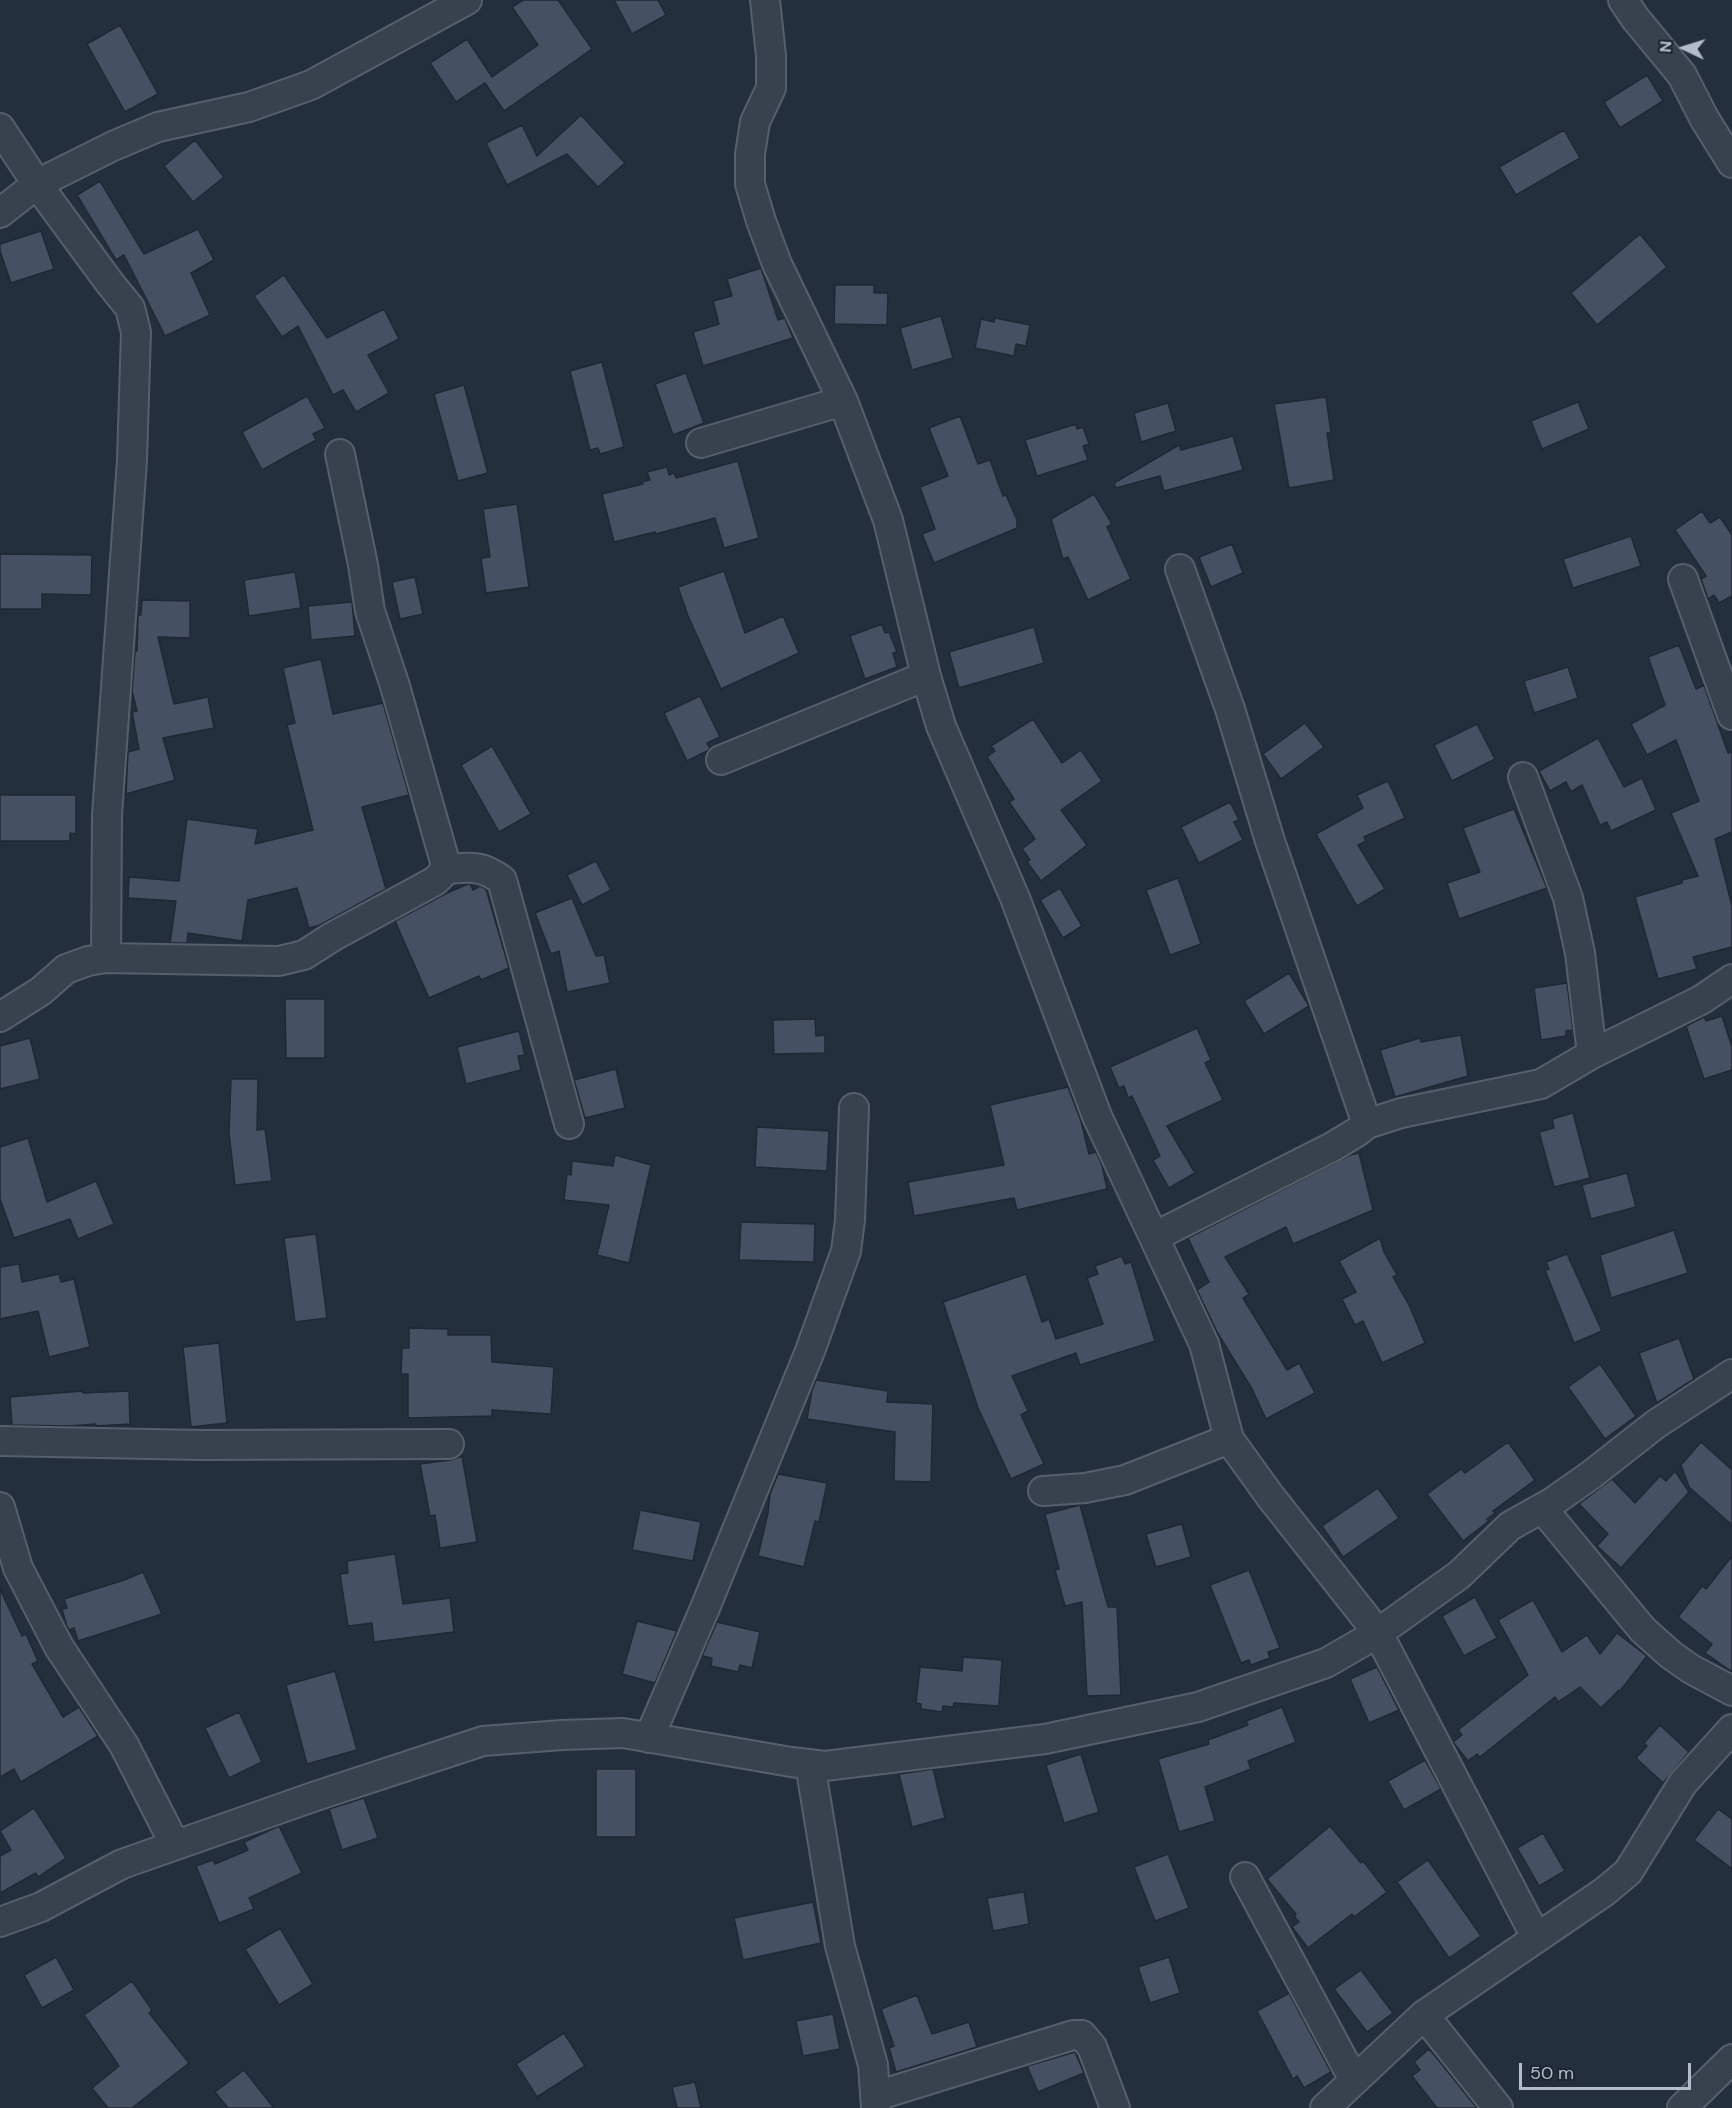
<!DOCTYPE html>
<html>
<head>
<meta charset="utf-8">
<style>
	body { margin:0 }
	#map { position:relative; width:1732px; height:2108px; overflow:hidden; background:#242f3e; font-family:"DM Sans",sans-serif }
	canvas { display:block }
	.north { position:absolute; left:1654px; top:18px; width:60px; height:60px; -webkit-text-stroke:4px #1d2633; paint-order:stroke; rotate:274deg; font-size:16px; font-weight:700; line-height:24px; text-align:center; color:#b4bcc9 }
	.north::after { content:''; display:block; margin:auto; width:21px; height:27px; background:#b4bcc9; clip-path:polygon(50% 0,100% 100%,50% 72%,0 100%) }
	.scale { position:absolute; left:1519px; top:2063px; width:172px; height:27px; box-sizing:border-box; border:3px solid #b4bcc9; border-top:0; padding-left:8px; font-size:18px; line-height:21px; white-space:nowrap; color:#b4bcc9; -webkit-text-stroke:4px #1d2633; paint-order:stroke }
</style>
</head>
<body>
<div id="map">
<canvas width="1732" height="2108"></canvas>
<div class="north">N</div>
<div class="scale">50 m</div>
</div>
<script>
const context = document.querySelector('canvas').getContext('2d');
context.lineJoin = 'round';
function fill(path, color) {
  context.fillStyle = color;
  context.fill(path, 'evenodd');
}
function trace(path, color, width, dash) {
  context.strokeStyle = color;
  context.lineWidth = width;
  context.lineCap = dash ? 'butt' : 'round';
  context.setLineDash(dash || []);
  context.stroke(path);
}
const building = new Path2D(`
	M523 0H558L592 49 504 111 485 83 456 102 430 63 467 39 492 77 538 45 512 7Z
	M614 0H658L666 15 632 34Z
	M120 25 158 94 125 112 87 44Z
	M1647 75 1663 101 1620 128 1604 102Z
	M581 115 625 163 598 187 567 154 507 185 486 143 522 125 537 156Z
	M1564 130 1580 158 1516 195 1499 167Z
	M195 140 224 177 193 202 164 166Z
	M100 181 144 254 198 229 214 260 191 273 210 315 165 336 124 255 116 260 77 195Z
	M41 231 54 269 11 283 0 251V244Z
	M1640 234 1667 267 1597 325 1571 293Z
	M761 268 778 320 785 318 793 338 703 366 693 332 719 324 713 301 732 296 727 279Z
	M284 275 327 338 384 309 399 339 368 355 389 393 356 412 343 390 333 395 298 326 282 337 254 296Z
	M835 285H874V293H888L887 325 834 324Z
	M941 316 953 358 912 370 900 328Z
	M995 318 1030 325 1026 346 1016 344 1014 356 975 348 981 319 994 322Z
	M602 362 624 447 600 454 598 448 590 450 570 371Z
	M686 373 704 423 673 435 655 384Z
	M464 385 488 473 458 481 434 394Z
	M307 396 325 428 313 434 316 440 262 470 242 432Z
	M1326 397 1331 433H1327L1334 480 1289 488 1274 404Z
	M1578 402 1589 429 1542 449 1531 421Z
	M1168 403 1176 431 1141 442 1134 413Z
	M960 416 978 464 990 460 1003 496 1006 495 1017 520V528L934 563 922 534 935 529 920 487 948 476 929 428Z
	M1076 424 1077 429 1083 427 1089 444 1083 446 1088 460 1037 476 1025 440Z
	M1233 436 1243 470 1164 491 1160 476 1116 488 1114 483 1179 445 1181 450Z
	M738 461 759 538 724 548 715 518 656 534 655 532 614 542 602 494 643 484 642 482 650 480 647 472 667 467 669 475 674 473 676 478Z
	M1094 494 1112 524 1107 527 1131 579 1088 600 1068 557 1063 559 1051 519Z
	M517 504 529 587 486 593 481 558 490 557 483 509Z
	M1702 511 1710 523 1720 517 1732 535V596L1719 603 1714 595 1708 599 1701 579 1706 576 1675 530Z
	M1631 536 1641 566 1573 588 1563 559Z
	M1232 544 1243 573 1211 587 1199 557Z
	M0 554 92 555 91 595 42 594V609H0Z
	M724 571 745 633 783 616 799 653 721 689 688 616 678 587Z
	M295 572 301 608 249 616 244 580Z
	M415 577 423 614 400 619 392 582Z
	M142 600 190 601V638L158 637 174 704 208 697 214 728 163 738 175 780 126 794 128 752 139 749 132 712 137 711 132 691 135 651H137L138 615H141Z
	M352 602 355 636 311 640 308 606Z
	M882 624 885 633 889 632 897 652 893 653 897 667 865 679 850 636Z
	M1034 627 1044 663 959 688 949 652Z
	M1679 645 1696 689 1704 685 1728 753 1732 752V832L1715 839 1732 906V947L1693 957 1697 969 1658 979 1635 897 1682 883V880L1698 876 1671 813 1699 801 1676 740 1647 755 1631 724 1665 705 1648 657Z
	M321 659 333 714 383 703 409 795 362 807 386 889 320 925 309 928 297 888 248 900 242 941 188 933 187 943H170L176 901 128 898 129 877 179 881 187 819 258 829 255 844 313 830 287 725 295 723 283 668Z
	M1568 667 1578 698 1534 713 1524 681Z
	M700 696 720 737 707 743 710 749 707 751 687 761 664 713Z
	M1033 719 1062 763 1081 750 1102 781 1061 810 1087 845 1041 881 1027 862 1030 860 1022 849 1035 839 1009 802 1014 799 987 757 995 751 991 746Z
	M1305 723 1324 747 1281 779 1263 754Z
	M1477 724 1495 759 1452 781 1434 745Z
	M1598 738 1624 787 1642 778 1656 810 1611 831 1607 822 1600 825 1582 785 1571 792 1566 782 1550 791 1539 771Z
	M492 746 531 814 499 832 461 765Z
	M1388 781 1405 818 1364 837 1366 841 1358 845 1385 889 1357 906 1316 834 1363 808 1357 795Z
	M0 795H76V834L70 833V841H0Z
	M1230 802 1239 820 1234 822 1243 840 1199 863 1181 827Z
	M1514 809 1547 888 1459 919 1447 883 1480 872 1463 828Z
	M596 861 611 890 582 905 567 875Z
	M1178 878 1201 944 1170 955 1146 890Z
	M468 884H470L473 890 480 886 486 889 509 968 481 980 479 976 429 998 395 921 447 893Z
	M1060 888 1082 926 1063 938 1040 900Z
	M572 898 596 956 604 955 610 983 567 992 559 951 551 954 535 913Z
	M1289 973 1309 1006 1264 1034 1244 1001Z
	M1567 983 1573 1030 1566 1031V1036L1541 1040 1534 988Z
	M285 999H325V1058H286Z
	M1722 1016 1732 1047V1070L1704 1079 1686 1026 1704 1017 1706 1021Z
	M815 1019 816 1036 825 1035V1053L774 1054 773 1020Z
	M1197 1028 1211 1060 1205 1063 1223 1100 1167 1126 1195 1173 1169 1188 1153 1160 1160 1156 1132 1096 1128 1098 1124 1086 1119 1088 1110 1067Z
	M519 1031 525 1055 518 1056 521 1070 466 1084 457 1047Z
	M1461 1035 1468 1076 1395 1097 1380 1050 1420 1038 1421 1042Z
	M30 1038 40 1079 0 1089V1046Z
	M616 1069 625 1108 585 1118 574 1080Z
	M231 1079H258L257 1130 265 1129 272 1181 235 1185 229 1133Z
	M1068 1087 1081 1121 1089 1154 1096 1152 1102 1165 1107 1189 1017 1210 1014 1198 914 1216 908 1182 1004 1165 990 1105Z
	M1573 1113 1590 1178 1554 1187 1539 1132 1554 1128 1552 1119Z
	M757 1127 829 1131 827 1171 755 1167Z
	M28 1138 47 1202 96 1181 114 1224 78 1239 70 1219 14 1238 0 1199V1147Z
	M1359 1153 1373 1210 1293 1244 1286 1227 1225 1257 1249 1294 1243 1298 1287 1370 1299 1363 1315 1393 1266 1419 1252 1389 1217 1332 1197 1290 1209 1282 1188 1238 1350 1155Z
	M615 1155 651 1165 629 1263 597 1255 609 1205 564 1200 567 1174 571 1175 572 1161 613 1166Z
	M1627 1173 1636 1207 1591 1219 1582 1185Z
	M741 1222 815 1224 814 1262 739 1260Z
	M1674 1230 1688 1273 1611 1298 1600 1255Z
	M316 1234 327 1318 295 1322 284 1238Z
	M1380 1238 1384 1252 1397 1275 1393 1277 1410 1307 1425 1343 1382 1363 1363 1321 1355 1325 1342 1299 1356 1292 1339 1261Z
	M1567 1254 1602 1331 1574 1343 1545 1270 1549 1269 1546 1262Z
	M1122 1256 1125 1264 1131 1262 1155 1341 1080 1365 1076 1353 1012 1376 1028 1411 1021 1415 1044 1464 1011 1479 978 1408 943 1302 1026 1274 1042 1322 1049 1319 1056 1339 1103 1324 1087 1278 1098 1274 1095 1266Z
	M19 1264 22 1282 59 1274 61 1282 74 1279 90 1347 49 1357 38 1311 0 1319V1267Z
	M409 1328 448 1329V1335H491L492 1362 554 1367 551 1414 492 1410V1416L408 1418V1374H401L402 1348H409Z
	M1679 1338 1694 1379 1657 1403 1639 1353Z
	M219 1343 227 1423 191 1427 183 1347Z
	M1600 1364 1636 1416 1605 1439 1568 1387Z
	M816 1380 888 1391 887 1402 933 1404 931 1482 894 1481 895 1432 807 1419 812 1390Z
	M82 1391 83 1393 129 1391 130 1424 96 1426V1424L69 1426 12 1425 10 1397Z
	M1508 1442 1535 1480 1493 1511 1495 1513 1487 1519 1489 1521 1463 1541 1427 1494 1461 1469 1465 1473Z
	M1701 1442 1732 1470V1525L1689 1487 1681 1465Z
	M462 1456 477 1542 440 1548 435 1515 430 1516 420 1464 450 1460Z
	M1675 1471 1689 1492 1621 1568 1597 1546 1608 1534 1579 1504 1612 1479 1635 1503 1660 1476 1666 1481Z
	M778 1474 827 1483 819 1522 815 1521 804 1567 758 1556 768 1513 770 1494Z
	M1378 1488 1399 1518 1343 1557 1322 1526Z
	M1080 1505 1108 1607H1117L1121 1695 1087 1696 1082 1602 1065 1606 1055 1570 1059 1569 1045 1514Z
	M640 1510 701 1522 693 1561 632 1550Z
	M1182 1524 1191 1557 1156 1567 1146 1534Z
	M395 1554 403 1604 450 1598 454 1632 374 1642 372 1623 348 1626 340 1574 348 1573 347 1561Z
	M1732 1556V1672L1705 1653 1712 1644 1678 1617 1702 1586 1706 1589Z
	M1249 1570 1280 1648 1268 1652 1270 1658 1251 1665 1249 1660 1241 1663 1210 1585Z
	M143 1572 162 1614 78 1641 74 1628 69 1630 67 1627 62 1609 67 1608 64 1599 127 1579Z
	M0 1589 22 1636 26 1634 38 1661 32 1664 63 1717 79 1707 98 1736 21 1782 14 1769 0 1777Z
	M1475 1597 1497 1638 1464 1656 1442 1616Z
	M1533 1600 1562 1652 1587 1635 1600 1654 1617 1633 1647 1656 1620 1691 1619 1690 1601 1708 1580 1687 1558 1702 1555 1697 1480 1757 1477 1754 1468 1761 1453 1742 1462 1735 1458 1730 1528 1675 1498 1620Z
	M637 1621 677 1631 655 1683 622 1674Z
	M717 1622 760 1632 752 1668 740 1665 738 1672 711 1666 712 1658 702 1656Z
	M963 1657 1002 1660 999 1706 954 1703 953 1707 943 1706 942 1712 921 1709V1704L916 1703 920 1667 962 1671Z
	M1377 1667 1399 1710 1369 1723 1350 1679Z
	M335 1671 357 1750 307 1764 286 1685Z
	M1282 1707 1296 1742 1248 1761 1251 1769 1205 1787 1215 1821 1179 1832 1158 1759 1209 1744 1208 1740 1248 1725 1246 1721Z
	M239 1712 262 1762 229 1778 205 1728Z
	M1660 1725 1689 1752 1663 1783 1636 1758 1647 1746 1644 1743Z
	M1081 1754 1099 1812 1064 1823 1046 1765Z
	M1425 1760 1441 1789 1404 1810 1388 1781Z
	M596 1769H636V1837H596Z
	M933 1769 945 1818 912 1827 899 1774Z
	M364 1798 378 1838 342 1850 329 1809Z
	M34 1808 66 1858 38 1877 36 1873 0 1893V1856L11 1850 0 1831Z
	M1718 1809 1732 1819V1869L1694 1840Z
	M279 1826 302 1873 249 1898 254 1909 219 1923 196 1866 213 1860 215 1864 248 1850 244 1842Z
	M1330 1826 1361 1863 1363 1861 1387 1892 1354 1917 1352 1914 1308 1948 1292 1927 1299 1922 1294 1916 1296 1914 1267 1879Z
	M1543 1833 1565 1871 1539 1886 1517 1848Z
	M1168 1854 1189 1908 1155 1921 1134 1867Z
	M1428 1860 1481 1936 1449 1958 1397 1882Z
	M1024 1892 1029 1924 993 1931 987 1898Z
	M813 1902 821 1943 743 1960 734 1918Z
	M280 1928 313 1984 279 2005 245 1949Z
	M56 1957 74 1990 42 2008 24 1975Z
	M1169 1957 1180 1993 1150 2003 1138 1967Z
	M1361 1970 1393 2013 1367 2032 1334 1989Z
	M132 1981 152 2010 149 2013 189 2063 132 2108H108L92 2088 119 2066 84 2015Z
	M1289 1993 1331 2072 1304 2088 1297 2076 1293 2079 1257 2011Z
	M917 1995 932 2034 969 2022 977 2047 896 2072 889 2048 894 2046 881 2009Z
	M833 2014 840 2049 803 2056 796 2021Z
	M564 2033 585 2066 537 2097 516 2064Z
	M1429 2049 1436 2057 1477 2108H1437L1412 2076 1420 2070 1414 2062Z
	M1075 2052 1084 2073 1038 2092 1027 2066Z
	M244 2070 274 2108H228L215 2092Z
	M695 2082 701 2108H677L672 2087Z`);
const minor = new Path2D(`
	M765 0 771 56V88L755 122 750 154V184L761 221 777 264 843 401 888 520 926 676 941 726 1015 898 1097 1116 1204 1344 1229 1439 1270 1496 1378 1633 1536 1937
	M1623 0 1635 18 1682 75 1704 118 1732 163
	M0 128 37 184 109 282 130 308 136 332 132 460 107 815 106 958
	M0 213 37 184 113 146 158 127 249 107 311 85 467 0
	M701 443 843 401
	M1180 569 1230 709 1270 841 1367 1124
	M1683 579 1732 715
	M721 760 926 676
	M1523 777 1568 898 1580 953 1592 1054
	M447 869C471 867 481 865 502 880L569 1124
	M0 1017 41 991 66 969 88 961 106 958 279 961 304 955 332 937 435 881 447 869 395 686 370 611 363 565 340 454
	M1154 1237 1332 1147 1357 1132 1367 1124 1401 1113 1541 1084 1592 1054 1701 1000 1732 979
	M0 1441 200 1445 449 1444
	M1043 1491 1085 1488 1125 1480 1229 1439
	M0 1507 18 1568 59 1647 124 1745 175 1845
	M1542 1508 1643 1630 1671 1655 1691 1669 1732 1691
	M649 1738 705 1608 810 1351 846 1251 850 1220 854 1108
	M810 1764 840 1946 873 2065 876 2108
	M1245 1877 1354 2080
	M0 1922 41 1907 122 1864 316 1796 483 1741 562 1735 623 1733 791 1762 825 1766 1045 1739 1198 1707 1326 1663 1378 1633 1459 1575 1510 1526 1551 1503 1591 1475 1656 1424 1732 1374
	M1424 2015 1498 2108
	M876 2096 1073 2035H1082L1092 2047 1115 2108
	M1325 2108 1424 2015 1604 1892 1628 1872 1683 1783 1732 1729
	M1682 2108 1732 2059`);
fill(building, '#455162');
trace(building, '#1f2835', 1.5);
trace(minor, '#565f6c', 32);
trace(minor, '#38414e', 28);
</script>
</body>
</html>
